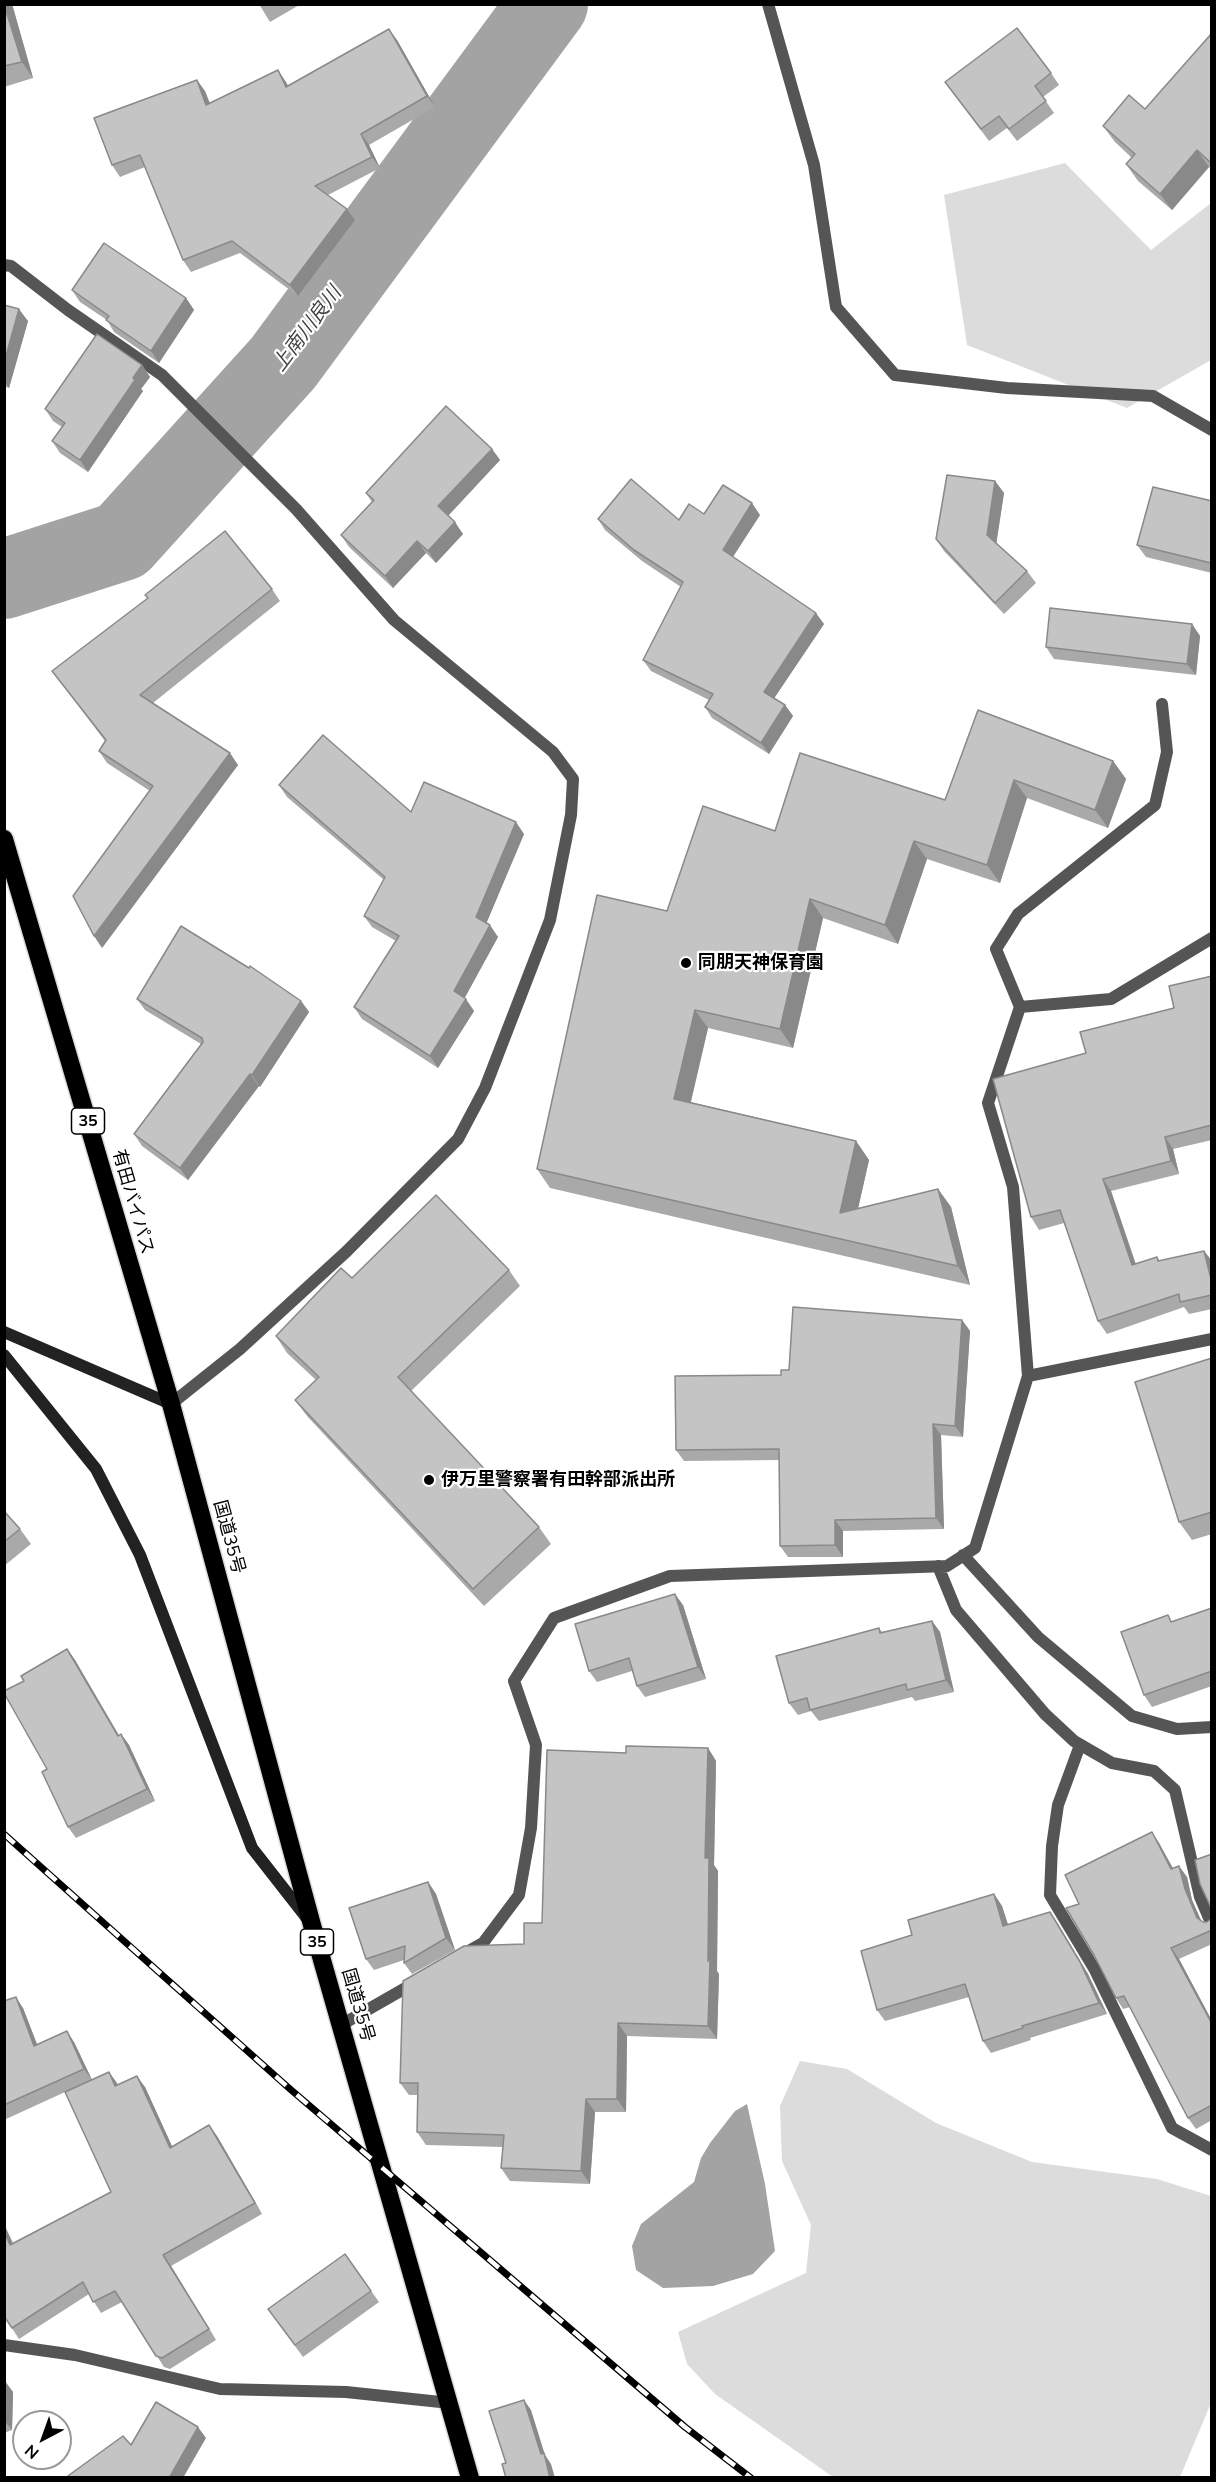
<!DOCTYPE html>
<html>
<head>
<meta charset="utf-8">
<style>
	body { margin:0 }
	#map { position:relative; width:1216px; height:2482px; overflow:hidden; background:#fff; font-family:Mulish,sans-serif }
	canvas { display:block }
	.frame { position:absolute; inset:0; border:6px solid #000; pointer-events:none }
	.north { position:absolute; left:12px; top:2410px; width:60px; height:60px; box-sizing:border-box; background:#fff; border:2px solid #999; border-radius:50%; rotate:221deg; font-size:16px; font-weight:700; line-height:24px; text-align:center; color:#000 }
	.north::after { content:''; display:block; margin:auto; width:21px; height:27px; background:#000; clip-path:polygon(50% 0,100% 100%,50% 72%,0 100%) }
</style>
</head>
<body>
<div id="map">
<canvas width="1216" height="2482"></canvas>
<div class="frame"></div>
<div class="north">N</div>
</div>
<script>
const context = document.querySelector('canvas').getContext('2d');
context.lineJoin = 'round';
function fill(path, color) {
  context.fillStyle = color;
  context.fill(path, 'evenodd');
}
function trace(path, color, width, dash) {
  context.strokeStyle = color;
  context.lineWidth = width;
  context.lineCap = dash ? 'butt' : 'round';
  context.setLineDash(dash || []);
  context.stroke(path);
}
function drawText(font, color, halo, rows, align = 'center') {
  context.font = font + ' Mulish,"Noto Sans JP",sans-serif';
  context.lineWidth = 4.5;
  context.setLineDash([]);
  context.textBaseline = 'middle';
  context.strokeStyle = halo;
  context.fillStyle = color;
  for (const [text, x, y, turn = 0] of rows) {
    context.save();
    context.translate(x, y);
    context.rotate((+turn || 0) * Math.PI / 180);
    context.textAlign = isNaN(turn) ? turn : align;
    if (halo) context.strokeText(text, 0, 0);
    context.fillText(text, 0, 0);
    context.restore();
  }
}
const green = new Path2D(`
	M1065 163 1151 250 1211 203V360L1127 408 967 345 944 195Z
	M800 2061 847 2069 936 2123 1032 2162 1157 2179 1211 2196V2403L1180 2477H833L715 2394 687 2364 678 2332 806 2273 811 2225 782 2161 780 2106Z`);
const water = new Path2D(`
	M747 2104 765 2184 775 2251 753 2274 713 2286 663 2288 636 2270 632 2246 641 2224 694 2182 701 2158 710 2143 735 2111Z`);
const river = new Path2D(`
	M4 579 122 541 283 363 548 4`);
const street = new Path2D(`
	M768 4 814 165 836 307 895 375 1007 388 1153 396 1212 430
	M4 265 11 266 68 310 162 375 296 509 394 620 553 752 573 779 571 815 550 920 485 1088 458 1139 347 1251 240 1349 171 1404
	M1020 1007 1111 999 1212 938
	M1028 1376 1212 1339
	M963 1555 1038 1637 1132 1716 1177 1729 1212 1727
	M938 1566 956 1610 1045 1714 1074 1741 1112 1763 1154 1771 1175 1790 1200 1897 1212 1925
	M1080 1745 1058 1805 1052 1846 1050 1895 1095 1970 1172 2128 1212 2150
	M467 1952 483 1943 519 1895 531 1828 536 1745 514 1681 554 1618 670 1576 947 1566 975 1548 1028 1376 1013 1187 988 1103 1020 1007 996 949 1018 914 1155 805 1167 752 1162 704
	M341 2025 416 1982
	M4 2345 75 2355 220 2389 346 2392 450 2403`);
const secondary = new Path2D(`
	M4 1332 171 1404
	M4 1355 96 1469 140 1555 252 1848 306 1917`);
const highway = new Path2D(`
	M4 839 171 1404 312 1925 470 2478`);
const rail = new Path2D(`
	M4 1834 290 2089 685 2427 751 2478`);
const wall = new Path2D(`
	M4 4H12L33 78 4 87Z
	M259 4H301L270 22Z
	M1212 33V169L1209 167 1172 210 1138 181 1126 164 1132 158 1115 142 1103 126 1145 109Z
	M397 40 435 107 369 145 380 168 328 195 347 209 355 220 298 296 240 253 191 272 183 260 145 167 120 177 112 165 205 91 210 103 286 82 288 86Z
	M1051 73 1059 85 1043 97 1054 113 1017 141 1007 128 989 141 945 82Z
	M72 290 186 298 194 310 159 363 114 332 107 320 80 302Z
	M4 305 28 321 9 388 4 386Z
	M142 365 150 377 141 389 143 391 88 472 60 453 52 441 62 427 53 421 45 409Z
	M492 449 500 460 448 516 463 534 436 563 426 553 393 588 349 547 341 535 372 502 366 493Z
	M995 481 1004 493 996 543 1027 571 1036 583 1004 614 944 551 936 539Z
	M1212 501V573L1146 557 1137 545Z
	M704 514 760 515 733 557 824 624 774 698 785 705 793 716 769 754 712 718 705 707 709 700 651 671 643 660 681 587 642 561 605 530 598 519 679 520Z
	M272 589 280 601 153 703 238 765 102 948 150 791 107 763 99 751 105 741 52 671Z
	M1192 624 1200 636 1196 675 1054 659 1046 647Z
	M978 710 1113 761 1126 779 1108 828 1027 798 1000 883 927 859 898 944 823 918 793 1048 708 1028 691 1102 856 1141 869 1160 858 1208 938 1189 951 1207 970 1285 550 1188 537 1169 667 911 775 831 945 800Z
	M279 785 411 812 524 834 486 923 498 937 464 998 474 1011 438 1068 362 1019 354 1007 396 941 372 927 364 916 384 880 287 797Z
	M1212 976V1140L1173 1149 1179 1174 1111 1191 1136 1264 1157 1257 1160 1261 1204 1251 1212 1261V1309L1189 1314 1184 1307 1107 1334 1098 1321 1064 1223 1039 1230 1031 1217 1086 1053 1174 1008Z
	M137 999 301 1001 309 1012 260 1087 259 1086 188 1180 142 1146 134 1134 201 1044 145 1010Z
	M509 1270 520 1286 411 1391 539 1527 551 1544 484 1606 307 1416 295 1400 316 1380 287 1353 276 1336 352 1278Z
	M962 1320 970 1331 963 1437 941 1435 944 1529 843 1531V1557H788L780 1546 779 1460 684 1461 676 1450 789 1370Z
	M1212 1358V1534L1192 1540 1179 1522Z
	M4 1511 20 1529 31 1544 4 1566Z
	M683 1605 706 1679 645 1697 637 1686 632 1671 597 1682 589 1671Z
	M1212 1608V1686L1152 1707 1144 1695Z
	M932 1621 940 1632 954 1692 915 1701 912 1697 819 1721 811 1711 798 1715 789 1703 879 1628 882 1632Z
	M67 1649 75 1660 119 1735 121 1734 129 1745 155 1801 76 1838 68 1827 47 1769 24 1681Z
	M708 1748 716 1761 714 1865 718 1871 717 1971 719 1974 717 2039 627 2036 626 2112H595L590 2184 510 2181 501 2168 503 2147 426 2145 417 2132 418 2095H409L400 2083 524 1944 542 1923 626 1753Z
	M1152 1832 1159 1843 1173 1868 1187 1877 1192 1900 1201 1921 1203 1922H1207L1211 1919 1212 1917V1944L1179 1959 1212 2021V2120L1196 2129 1188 2118 1130 2007 1123 2009 1116 1998 1079 1904Z
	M428 1882 436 1894 455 1950 412 1974 404 1963V1960L374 1970 366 1959Z
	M994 1894 1002 1906 1008 1925 1058 1924 1088 1974 1107 2014 1030 2038 1031 2040 991 2053 983 2041 969 1997 885 2021 877 2010 912 1935Z
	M4 2001 23 2008 37 2045 74 2042 92 2080 109 2072 117 2085 145 2087 172 2147 217 2136 262 2214 171 2266 216 2340 170 2369 164 2367 122 2302 101 2313 89 2294 19 2339 4 2316V2224L13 2243 111 2192 65 2092 4 2120Z
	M345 2254 379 2302 303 2357 268 2309Z
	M4 2381 13 2392 12 2430 4 2433Z`);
const shadedWall = new Path2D(`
	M5 4H12L33 78 22 62Z
	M389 29 397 40 435 107 427 96Z
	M278 70 286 82 294 98 286 87Z
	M197 80 205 91 214 116 206 105Z
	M361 134 369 145 380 168 372 157Z
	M1197 150 1209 167 1172 210 1160 194Z
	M347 209 355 220 298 296 290 285Z
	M186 298 194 310 159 363 151 351Z
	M19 309 28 321 9 388 4 381V363Z
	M142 365 150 377 141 389 143 391 88 472 80 460Z
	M492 449 500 460 446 518 438 506Z
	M995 481 1004 493 996 546 987 535Z
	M752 503 760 515 730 561 723 550Z
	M455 522 463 534 436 563 428 551Z
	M417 541 426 553 393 588 385 576Z
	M816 613 824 624 771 703 764 692Z
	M1192 624 1200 636 1196 675 1187 664Z
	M785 705 793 716 769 754 761 743Z
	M230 753 238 765 102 948 94 936Z
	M1113 761 1126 779 1108 828 1095 810Z
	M1014 780 1027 798 1000 883 987 865Z
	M516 822 524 834 484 929 476 917Z
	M914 841 927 859 898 944 885 925Z
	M810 899 823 918 793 1048 780 1029Z
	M490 925 498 937 462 1003 454 991Z
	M466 999 474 1011 438 1068 430 1056Z
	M301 1001 309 1012 260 1087 252 1075Z
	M695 1010 708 1028 687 1117 674 1099Z
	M250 1074 259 1086 188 1180 180 1168Z
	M1165 1137 1173 1149 1179 1174 1171 1161Z
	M856 1141 869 1160 853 1231 840 1213Z
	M1103 1179 1111 1191 1140 1278 1132 1265Z
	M938 1189 951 1207 970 1285 958 1266Z
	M1204 1251 1212 1261V1283Z
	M962 1320 970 1331 963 1437 955 1426Z
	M933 1424 941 1435 944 1529 936 1518Z
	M835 1520 843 1531V1557L835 1545Z
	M675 1594 683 1605 706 1679 698 1667Z
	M932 1621 940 1632 954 1692 946 1680Z
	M67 1649 75 1660 125 1747 118 1736Z
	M121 1734 129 1745 155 1801 147 1789Z
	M708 1748 716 1761 714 1865 718 1871 717 1971 719 1974 717 2039 708 2026V1961L705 1858Z
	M1152 1832 1159 1843 1179 1880 1171 1869Z
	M1179 1866 1187 1877 1192 1900 1205 1929 1197 1918 1185 1889Z
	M428 1882 436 1894 455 1950 446 1938Z
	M994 1894 1002 1906 1012 1937 1003 1926Z
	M1050 1912 1058 1924 1088 1974 1107 2014 1099 2003Z
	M1171 1948 1179 1959 1212 2021V2024Z
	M16 1997 23 2008 42 2057 34 2046Z
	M618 2023 627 2036 626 2112 617 2099Z
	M67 2031 74 2042 92 2080 84 2069Z
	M109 2072 117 2083 123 2097 115 2086Z
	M137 2076 145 2087 178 2159 170 2148Z
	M586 2099 595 2112 590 2184 581 2171Z
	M209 2125 217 2136 262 2214 255 2203Z
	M4 2224 18 2256 10 2245 4 2231Z
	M163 2255 171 2266 216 2340 209 2329Z
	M5 2381 13 2392 12 2430 4 2420Z
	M524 2400 531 2410 545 2455 551 2464 555 2478H550L541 2454Z
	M198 2427 206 2438 183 2478H169Z`);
const building = new Path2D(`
	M4 4 22 62 4 66Z
	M1017 28 1051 73 1035 86 1046 101 1009 129 999 116 981 129 945 82Z
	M389 29 427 96 361 134 372 157 315 186 347 209 290 285 232 241 183 260 140 155 112 165 94 118 197 80 206 105 278 70 286 87Z
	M1212 33V161L1210 162 1197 150 1160 194 1126 164 1135 154 1103 126 1129 95 1145 109Z
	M104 243 186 298 151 351 106 320 109 316 72 290Z
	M4 305 19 309 4 363Z
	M97 334 142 365 133 378 135 380 80 460 52 441 65 423 45 409Z
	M446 406 492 449 438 506 455 522 428 551 417 541 385 576 341 535 374 500 366 493Z
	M947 475 995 481 987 535 1027 571 995 603 936 539Z
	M631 479 679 520 689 504 704 514 723 485 752 503 723 550 816 613 764 692 785 705 761 743 705 707 713 694 643 660 683 582 634 550 598 519Z
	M1153 487 1212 501 1211 563 1137 545Z
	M225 531 272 589 140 695 230 753 94 936 73 896 153 786 99 751 106 740 52 671 148 598 145 595Z
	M1050 608 1192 624 1187 664 1046 647Z
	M978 710 1113 761 1095 810 1014 780 987 865 914 841 885 925 810 899 780 1029 695 1010 674 1099 856 1141 840 1213 938 1189 958 1266 537 1169 597 895 667 911 703 806 775 831 800 753 945 800Z
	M323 735 411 812 424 782 516 822 476 917 490 925 454 991 466 999 430 1056 354 1007 399 936 364 916 385 877 279 785Z
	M181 926 249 968 250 966 301 1001 252 1075 250 1074 180 1168 134 1134 203 1042 202 1038 137 999Z
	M1212 976V1125L1165 1137 1171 1161 1103 1179 1132 1265 1157 1257 1158 1261 1204 1251 1212 1283V1295L1180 1302 1179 1294 1098 1321 1060 1210 1031 1217 993 1079 1086 1053 1080 1032 1174 1008 1169 986Z
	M436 1195 509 1270 398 1377 539 1527 473 1589 295 1400 319 1377 276 1336 341 1268 352 1278Z
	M793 1307 962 1320 955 1426 933 1424 936 1518 835 1520V1545L780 1546 779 1449 676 1450 675 1376 781 1375V1370H789Z
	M1212 1358V1512L1179 1522 1135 1382Z
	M4 1511 20 1529 4 1542Z
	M675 1594 698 1667 637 1686 629 1658 589 1671 575 1624Z
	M1212 1608V1671L1144 1695 1121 1632 1168 1615 1171 1622Z
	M932 1621 946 1680 907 1690 906 1684 810 1710 807 1698 789 1703 776 1656 879 1628 880 1633Z
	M67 1649 118 1736 121 1734 147 1789 68 1827 42 1772 47 1769 4 1693V1691L24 1681 21 1676Z
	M626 1746 708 1748 705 1858H709L708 1961H710L708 2026 618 2023 617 2099H586L581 2171 501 2168 504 2135 417 2132 418 2083H400L403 1981 464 1946 524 1944V1923H542L547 1750 626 1753Z
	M1152 1832 1171 1869 1179 1866 1185 1889 1197 1918 1203 1922H1207L1211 1919 1212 1917V1930L1171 1948 1212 2024V2105L1188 2118 1124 1996 1116 1998 1094 1955 1066 1908 1079 1904 1065 1875Z
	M1212 1854V1910L1200 1884 1195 1860Z
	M428 1882 446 1938 404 1963 405 1946 366 1959 349 1908Z
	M994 1894 1003 1926 1050 1912 1080 1962 1099 2003 1022 2026 1023 2028 983 2041 965 1984 877 2010 861 1951 912 1935 908 1920Z
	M16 1997 34 2046 67 2031 84 2069 4 2105V2001Z
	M109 2072 115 2086 137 2076 170 2148 209 2125 255 2203 163 2255 209 2329 162 2358 156 2356 115 2291 93 2302 83 2282 12 2328 4 2316V2231L10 2245 111 2192 65 2092Z
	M345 2254 371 2291 295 2345 268 2309Z
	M524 2400 541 2454 544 2453 550 2478H506L502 2464 506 2463 489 2411Z
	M156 2402 198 2427 169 2478H65L123 2436 131 2445Z`);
const markers = [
	[686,963,6,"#000"],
	[429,1480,6,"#000"]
];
const shields = [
	[88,1121,33],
	[317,1942,33]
];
const shieldNames = [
	["35",88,1121],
	["35",317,1942]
];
const poiNames = [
	["同朋天神保育園",698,963],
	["伊万里警察署有田幹部派出所",441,1480]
];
const streetNames = [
	["有田バイパス",133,1202,74],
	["国道35号",229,1537,75],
	["国道35号",358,2005,74]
];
const waterNames = [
	["上南川良川",307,329,-53]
];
fill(green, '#dcdcdc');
fill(water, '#a3a3a3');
trace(river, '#a3a3a3', 80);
trace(highway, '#dbdbdb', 21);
trace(street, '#555', 12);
trace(secondary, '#222', 12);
trace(highway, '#000', 18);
trace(rail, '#000', 7);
trace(rail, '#fff', 4.5, [14]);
fill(wall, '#a9a9a9');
fill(shadedWall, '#898989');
fill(building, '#c4c4c4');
trace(building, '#898989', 1.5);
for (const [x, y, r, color] of markers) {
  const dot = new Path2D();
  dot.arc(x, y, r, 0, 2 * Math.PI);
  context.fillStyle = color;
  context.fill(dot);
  trace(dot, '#fff', 2);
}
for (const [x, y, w] of shields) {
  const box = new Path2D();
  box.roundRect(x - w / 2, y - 13, w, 26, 4.5);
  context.fillStyle = '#fff';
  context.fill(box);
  trace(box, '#000', 1.5);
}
drawText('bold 16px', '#000', null, shieldNames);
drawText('bold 18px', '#000', '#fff', poiNames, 'left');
drawText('18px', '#000', '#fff', streetNames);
drawText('italic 20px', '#444', '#fff', waterNames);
</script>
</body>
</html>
